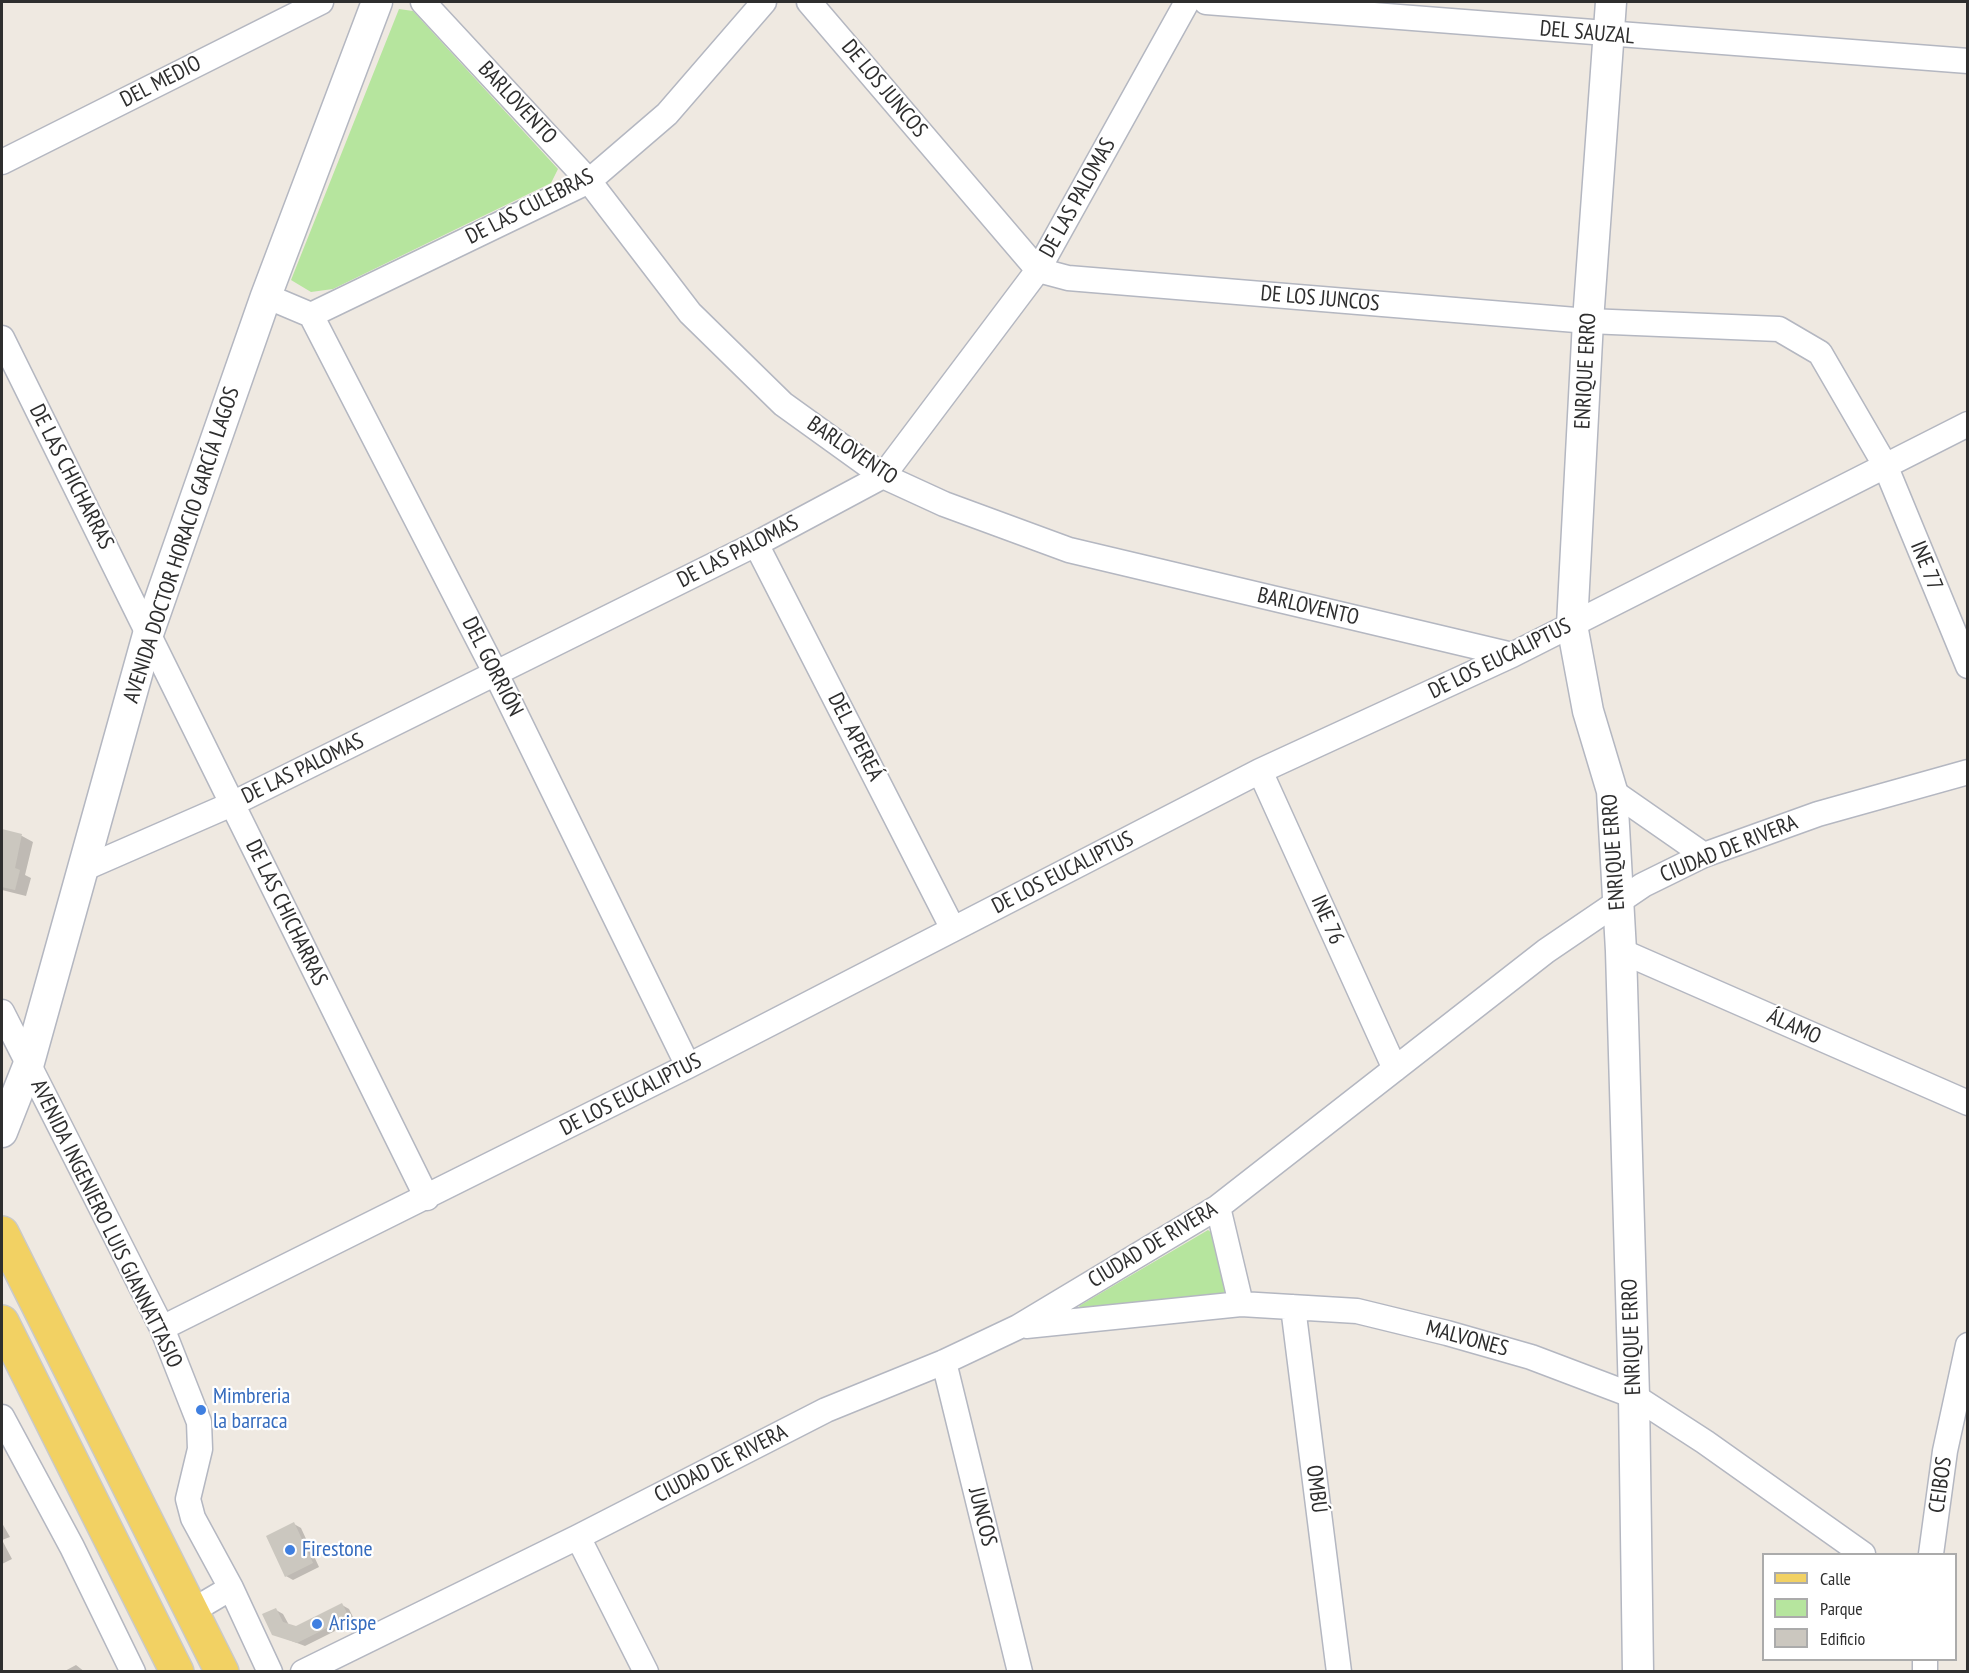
<!DOCTYPE html>
<html>
<head>
<meta charset="utf-8">
<style>
	body { margin:0 }
	#map { position:relative; width:1969px; height:1673px; overflow:hidden; background:#efe9e1; font-family:"PT Sans Narrow",sans-serif }
	canvas { display:block }
	.frame { position:absolute; inset:0; border:3px solid #2e2e2e; pointer-events:none }
	.legend { position:absolute; left:1762px; top:1553px; width:195px; height:108px; box-sizing:border-box; background:#fff; border:2px solid #ababab; margin:0; padding:8px 10px; list-style:none; font-size:18px; color:#2e2e2e }
	.legend li { display:flex; align-items:center; gap:12px; height:30px }
	.legend b { width:30px; border:2px solid #ababab }
</style>
</head>
<body>
<div id="map">
<canvas width="1969" height="1673"></canvas>
<div class="frame"></div>
<ul class="legend">
<li><b style="height:8px;background:#f2d163"></b>Calle</li>
<li><b style="height:16px;background:#b6e59e"></b>Parque</li>
<li><b style="height:16px;background:#cbc7bf"></b>Edificio</li>
</ul>
</div>
<script>
const context = document.querySelector('canvas').getContext('2d');
context.lineJoin = 'round';
function fill(path, color) {
  context.fillStyle = color;
  context.fill(path, 'evenodd');
}
function trace(path, color, width, dash) {
  context.strokeStyle = color;
  context.lineWidth = width;
  context.lineCap = dash ? 'butt' : 'round';
  context.setLineDash(dash || []);
  context.stroke(path);
}
function drawText(font, color, halo, rows, align = 'center') {
  context.font = font + ' "PT Sans Narrow",sans-serif';
  context.lineWidth = 4.5;
  context.setLineDash([]);
  context.textBaseline = 'middle';
  context.strokeStyle = halo;
  context.fillStyle = color;
  for (const [text, x, y, turn = 0] of rows) {
    context.save();
    context.translate(x, y);
    context.rotate((+turn || 0) * Math.PI / 180);
    context.textAlign = isNaN(turn) ? turn : align;
    if (halo) context.strokeText(text, 0, 0);
    context.fillText(text, 0, 0);
    context.restore();
  }
}
const green = new Path2D(`
	M399 9 413 11 558 169 551 183 333 289 311 292 291 280Z
	M1208 1230 1216 1236 1226 1293 1082 1310 1079 1306Z`);
const shadow = new Path2D(`
	M2 831 22 836 33 842 25 875 31 878 26 896 2 890Z
	M2 1523 10 1537 2 1540 12 1559 2 1564Z
	M294 1524 301 1528 319 1567 293 1580 286 1576Z
	M342 1605 349 1609 355 1621 305 1646 273 1634 276 1610 283 1614 289 1625 296 1628Z
	M76 1665 85 1672H63Z`);
const building = new Path2D(`
	M2 829 22 834 15 868 20 870 15 890 2 887Z
	M294 1522 313 1563 285 1577 266 1536Z
	M342 1603 349 1617 297 1643 272 1635 262 1614 276 1608 283 1622 296 1626Z`);
const minor = new Path2D(`
	M423 2 589 181 690 313 783 404 883 476 944 504 1069 550 1512 655
	M809 2 1038 270 1068 278 1588 321 1779 329 1820 353 1885 465 1968 666
	M1206 2 1968 61
	M2 162 321 2
	M266 296 311 315 496 674 688 1066
	M311 315 589 181 667 114 764 2
	M2 338 427 1198
	M756 544 953 929
	M1260 771 1395 1069
	M1612 791 1704 855
	M83 869 232 804 756 544 883 476 1038 270 1187 2
	M1621 951 1968 1103
	M2 1012 162 1328 199 1422 200 1449 188 1499 193 1518 231 1588 270 1672
	M1218 1207 1241 1304
	M1293 1307 1339 1672
	M1026 1326 1241 1304 1357 1311 1447 1333 1531 1357 1634 1396 1705 1442 1863 1554
	M162 1328 688 1066 1260 771 1512 655 1968 424
	M944 1362 1020 1672
	M2 1417 72 1547 133 1672
	M578 1537 646 1672
	M1931 1554 1945 1451 1968 1345
	M192 1611 231 1588
	M303 1672 578 1537 826 1410 944 1362 1018 1327 1218 1207 1546 951 1643 885 1704 855 1818 814 1968 772
	M1925 1672V1660`);
const tertiary = new Path2D(`
	M1611 2 1588 321 1572 625 1588 711 1612 791 1621 951 1634 1396 1638 1672
	M2 1132 28 1066 149 631 266 296 377 2`);
const primary = new Path2D(`
	M2 1233 222 1672
	M2 1322 177 1672`);
const markers = [
	[201,1410,6,"#3f7fe0"],
	[290,1550,6,"#3f7fe0"],
	[317,1624,6,"#3f7fe0"]
];
const streetNames = [
	["DEL SAUZAL",1587,33,5],
	["DEL MEDIO",161,82,-27],
	["DE LOS JUNCOS",884,89,50],
	["BARLOVENTO",517,103,47],
	["DE LAS PALOMAS",1078,198,-61],
	["DE LAS CULEBRAS",530,207,-27],
	["DE LOS JUNCOS",1320,299,5],
	["ENRIQUE ERRO",1586,371,-87],
	["BARLOVENTO",852,451,34],
	["DE LAS CHICHARRAS",71,477,63],
	["AVENIDA DOCTOR HORACIO GARCÍA LAGOS",182,545,-72],
	["DE LAS PALOMAS",738,552,-27],
	["INE 77",1926,566,68],
	["BARLOVENTO",1308,607,13],
	["DE LOS EUCALIPTUS",1500,659,-26],
	["DEL GORRIÓN",492,667,63],
	["DEL APEREÁ",855,737,63],
	["DE LAS PALOMAS",303,769,-26],
	["CIUDAD DE RIVERA",1729,849,-22],
	["ENRIQUE ERRO",1614,852,-94],
	["DE LOS EUCALIPTUS",1063,873,-27],
	["DE LAS CHICHARRAS",286,913,64],
	["INE 76",1327,920,66],
	["ÁLAMO",1794,1027,24],
	["DE LOS EUCALIPTUS",631,1095,-27],
	["AVENIDA INGENIERO LUIS GIANNATTASIO",106,1224,64],
	["CIUDAD DE RIVERA",1153,1245,-31],
	["ENRIQUE ERRO",1632,1337,-92],
	["MALVONES",1467,1339,15],
	["CIUDAD DE RIVERA",721,1464,-27],
	["CEIBOS",1941,1485,-82],
	["OMBÚ",1316,1489,83],
	["JUNCOS",982,1517,76]
];
const shopNames = [
	["Mimbreria",213,1397],
	["la barraca",213,1422],
	["Firestone",302,1550],
	["Arispe",329,1624]
];
fill(green, '#b6e59e');
fill(shadow, '#0003');
fill(building, '#cbc7bf');
trace(minor, '#b4b7c1', 27);
trace(tertiary, '#b4b7c1', 33);
trace(primary, '#c9c9c9', 36);
trace(minor, '#fff', 24);
trace(tertiary, '#fff', 30);
trace(primary, '#f2d163', 33);
for (const [x, y, r, color] of markers) {
  const dot = new Path2D();
  dot.arc(x, y, r, 0, 2 * Math.PI);
  context.fillStyle = color;
  context.fill(dot);
  trace(dot, '#fff', 2);
}
drawText('22px', '#2e2e2e', '#fff', streetNames);
drawText('22px', '#366cbe', '#fff', shopNames, 'left');
</script>
</body>
</html>
